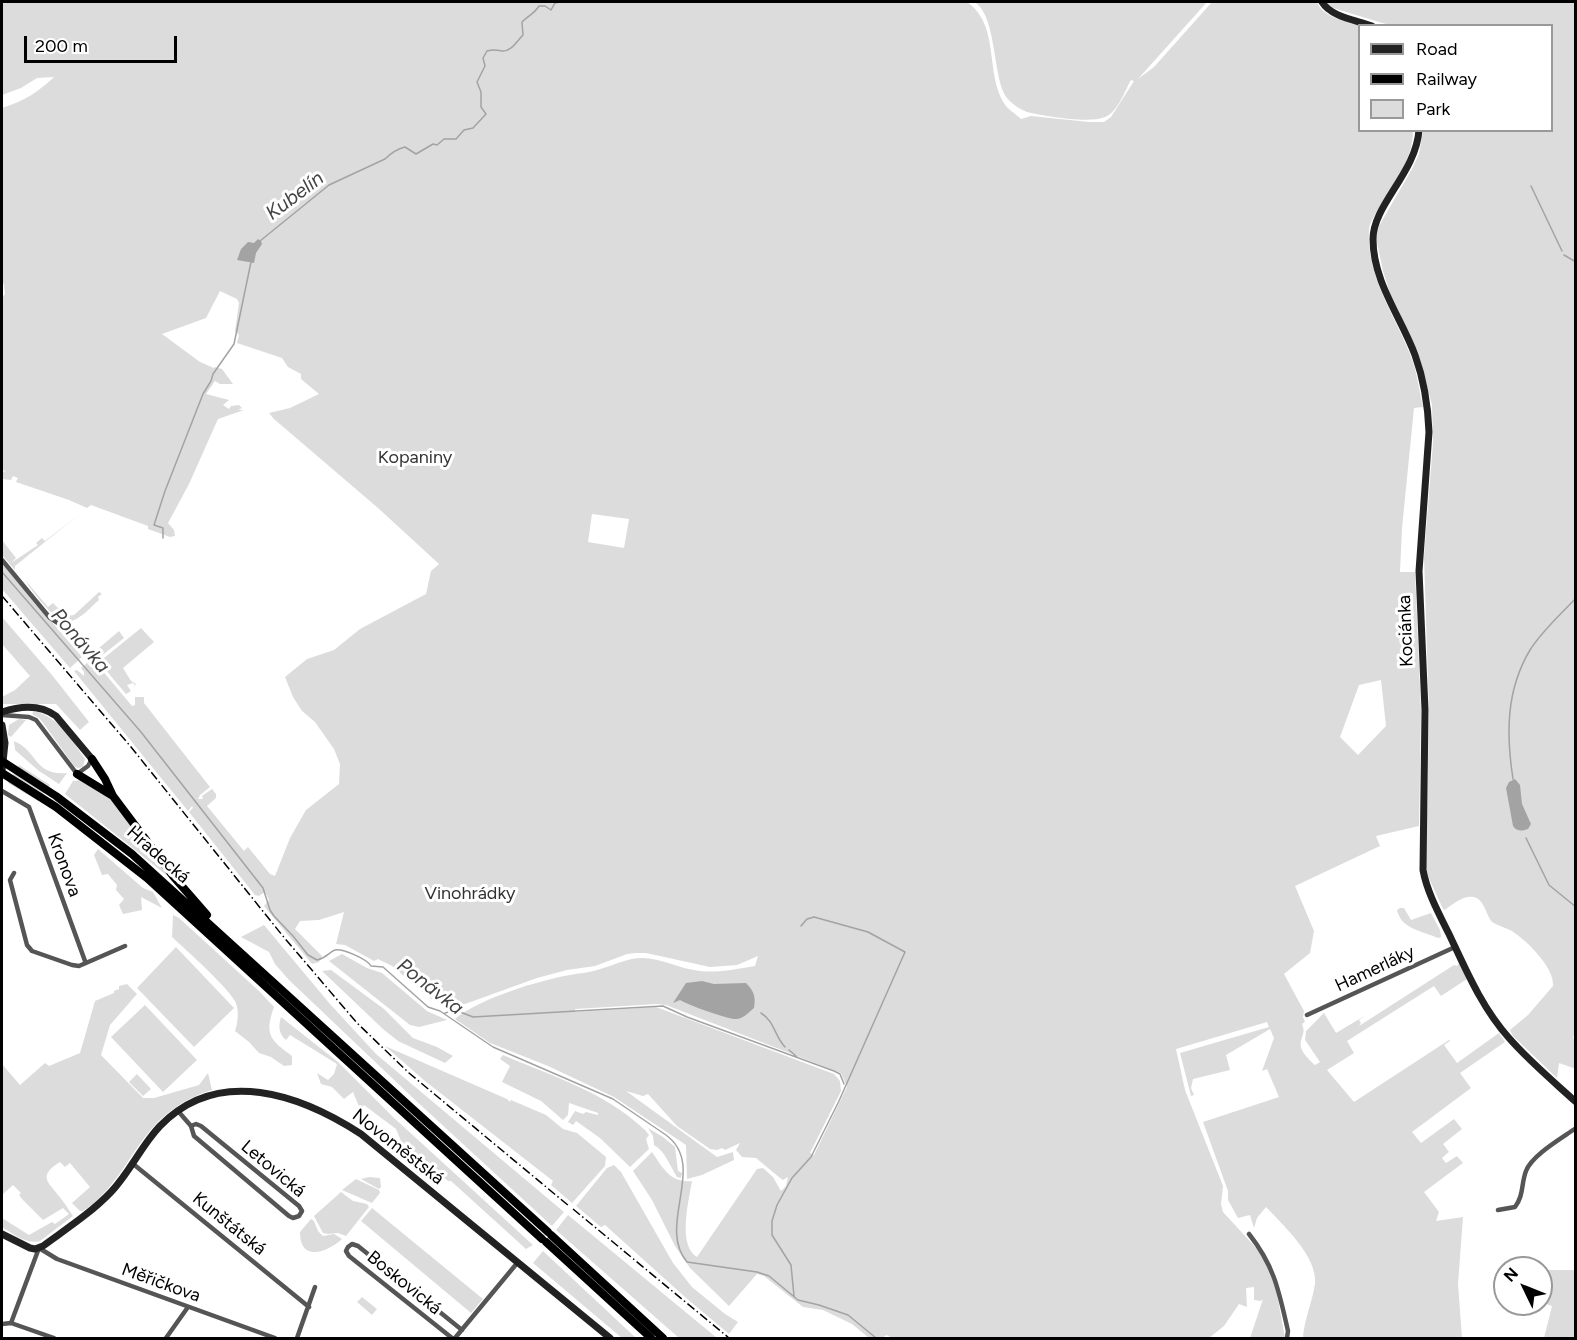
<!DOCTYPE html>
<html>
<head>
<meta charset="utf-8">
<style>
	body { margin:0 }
	#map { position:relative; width:1577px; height:1340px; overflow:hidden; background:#fff; font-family:Figtree,sans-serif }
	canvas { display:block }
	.frame { position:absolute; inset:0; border:3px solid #000; pointer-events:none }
	.legend { position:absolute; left:1358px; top:24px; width:195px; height:108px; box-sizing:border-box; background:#fff; border:2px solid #999; margin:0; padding:8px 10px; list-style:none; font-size:18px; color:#000 }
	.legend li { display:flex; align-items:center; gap:12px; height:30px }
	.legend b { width:30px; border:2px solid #999 }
	.north { position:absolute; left:1493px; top:1256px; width:60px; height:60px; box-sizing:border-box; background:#fff; border:2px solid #999; border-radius:50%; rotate:313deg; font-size:16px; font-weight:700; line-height:24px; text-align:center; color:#000 }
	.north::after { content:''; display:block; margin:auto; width:21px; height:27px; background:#000; clip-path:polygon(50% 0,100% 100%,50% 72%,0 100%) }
	.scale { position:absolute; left:24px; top:36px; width:153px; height:27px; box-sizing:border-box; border:3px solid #000; border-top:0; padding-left:8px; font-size:18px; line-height:21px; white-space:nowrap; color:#000; -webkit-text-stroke:4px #fff; paint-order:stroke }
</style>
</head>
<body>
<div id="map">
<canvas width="1577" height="1340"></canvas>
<div class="frame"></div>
<ul class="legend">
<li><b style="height:8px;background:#222"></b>Road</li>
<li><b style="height:8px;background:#000"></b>Railway</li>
<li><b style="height:16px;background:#dcdcdc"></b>Park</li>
</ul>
<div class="north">N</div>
<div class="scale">200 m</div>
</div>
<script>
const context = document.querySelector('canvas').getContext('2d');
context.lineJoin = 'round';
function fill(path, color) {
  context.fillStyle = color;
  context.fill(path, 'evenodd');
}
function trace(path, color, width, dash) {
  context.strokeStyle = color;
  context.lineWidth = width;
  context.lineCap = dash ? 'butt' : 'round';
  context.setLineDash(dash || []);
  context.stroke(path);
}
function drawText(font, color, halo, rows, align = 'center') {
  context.font = font + ' Figtree,sans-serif';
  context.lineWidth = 6;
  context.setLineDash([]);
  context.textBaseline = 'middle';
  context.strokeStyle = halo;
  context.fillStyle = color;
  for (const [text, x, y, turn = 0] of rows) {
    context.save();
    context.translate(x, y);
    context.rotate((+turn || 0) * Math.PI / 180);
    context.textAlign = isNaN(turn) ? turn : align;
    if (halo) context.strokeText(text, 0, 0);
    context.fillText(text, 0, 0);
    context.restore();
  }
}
const green = new Path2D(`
	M2 2H967C1000 25 985 72 1004 103 1007 109 1016 114 1021 119L1031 116 1089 122H1104L1111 117 1134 81 1131 80C1124 92 1118 112 1105 117 1089 124 1044 116 1027 112 1021 110 1012 104 1008 99 992 82 998 15 974 2H1207L1138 79 1154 67 1212 2H1317C1323 18 1346 21 1361 25L1360 130 1413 131C1413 159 1395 181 1381 205 1377 212 1370 221 1369 229 1366 275 1394 314 1410 354 1417 371 1419 390 1423 407L1414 408 1402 528 1400 572H1415L1421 712 1419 826 1376 836 1380 846 1295 886 1314 931 1310 953 1284 974 1304 1011 1303 1017 1305 1022 1302 1024C1309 1040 1288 1041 1315 1065L1320 1062 1305 1040 1306 1031 1324 1013 1336 1033 1366 1015 1359 1020 1361 1023 1359 1026 1454 965 1457 966 1459 963 1467 979 1441 996 1434 986 1347 1041 1354 1053 1327 1070 1354 1102 1449 1040 1450 1041 1444 1045 1457 1063 1499 1033 1505 1042 1460 1073 1471 1088 1412 1132 1421 1143 1454 1119 1462 1129 1443 1144 1449 1152 1442 1158 1446 1163 1457 1156 1463 1163 1424 1192 1439 1212 1436 1221 1463 1217 1458 1284 1462 1338H1303C1304 1320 1312 1303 1315 1284 1318 1257 1283 1225 1266 1207L1257 1218 1254 1228 1250 1215 1238 1218 1228 1200V1191L1203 1122 1279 1097 1267 1069 1262 1071 1274 1038 1270 1029 1226 1055 1230 1070 1193 1079 1191 1088 1194 1095 1191 1096 1180 1053 1269 1027 1267 1022 1176 1049 1185 1090 1223 1186 1221 1204 1223 1212 1257 1249 1268 1266 1276 1289 1285 1338H1250L1263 1299 1261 1301 1254 1300V1287L1246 1288 1247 1307 1239 1304 1224 1326 1209 1338H893L886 1335 884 1337 885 1338H869L852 1324 823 1310 803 1307 764 1276 757 1274 729 1306 690 1268 675 1246 652 1200 633 1171 652 1152C663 1168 670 1183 692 1181 689 1200 677 1245 697 1257L757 1169 763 1168 773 1177 781 1191 786 1186 788 1177 783 1180 780 1178 756 1158 742 1157 736 1150 740 1143 725 1150 722 1148 717 1150 710 1149 677 1126 648 1094 643 1096 626 1091 717 1157 733 1152 734 1160 702 1175 687 1179 686 1145 614 1097 548 1066 490 1043 455 1019C478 999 540 980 570 975 579 973 588 973 597 970 612 966 627 958 642 958 661 958 680 969 700 971 719 973 736 969 755 966L758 956 737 965 710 967 646 953H636L627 954 595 966 567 970 537 978 465 1004 437 1002 430 998 392 966 378 959 374 961 345 945 336 944 344 912 319 920 300 921 295 929 322 956 319 962 312 964 264 906 269 900 265 892 259 896 255 895 189 812 193 808 192 806 188 811 74 671 77 670 84 676V672L81 668 87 663 91 667 96 663 132 706 135 705V697H144V703L210 787 200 795 198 799H203L202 796 212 789 216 794V798L207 806 244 851 248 847 270 874 275 876 290 838 306 810 339 784 340 764 334 749 315 722 302 711 293 697 285 677 307 659 334 650 360 629 426 594 431 571 439 564 378 508 274 419 269 413 290 408 319 394 301 379V374L288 367 282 358 237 343 239 335 235 331 239 303 237 299 220 291 206 318 162 334 200 362 214 368 215 367 222 369 233 384H220L215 381 206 394 229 400 223 405 229 409 231 406 239 405 242 408 238 410H244L218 419 189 484 168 523 174 530 175 536 170 537 148 529V526L91 505 87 508 69 500 16 482 18 478 13 476 11 480 2 479V472L6 471 2 470V298L5 294 4 285 2 281V108C24 101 37 93 54 77L37 78 21 88 2 95ZM592 514 629 519 624 548 588 542ZM1381 680 1386 726 1358 755 1340 737 1359 685ZM657 1004 666 1005 841 1073 847 1087 814 1155 810 1153 841 1091 840 1081 834 1074 656 1007 575 1012V1009Z
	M1326 2H1575L1576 1035 1573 1036 1575 1045 1576 1069 1559 1063 1557 1078 1513 1036 1510 1030 1528 1015 1553 986C1555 968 1526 940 1512 931 1505 927 1497 926 1491 921 1487 915 1486 909 1482 903 1472 889 1455 902 1445 910L1443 909 1428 876 1426 867 1429 713 1424 557 1433 443 1432 405 1418 352 1391 296 1383 271 1376 238 1379 226 1412 169 1419 154 1423 131 1552 130V26L1389 25 1333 8Z
	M81 513 15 566V570L2 555V540L16 558 11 563 38 545 36 543 42 538 45 541Z
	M2 564 82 657 70 668 2 589Z
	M26 581 48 607 53 603 66 616 74 615 99 592 102 594 98 597 99 600C91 607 80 620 68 622 58 624 31 591 26 581Z
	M2 617 52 675 89 722 80 730 56 704H2V697L15 690 30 676 2 644Z
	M141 628 154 642 123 668 131 681 136 684 133 689 135 685 133 683 127 685 131 691 126 694 99 662Z
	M119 631 124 638 100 657 94 656 92 654Z
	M34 711C59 717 71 739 85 759L83 767 78 768 74 766 44 724 39 718 32 714Z
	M19 719 26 720 11 737 8 735 9 725Z
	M14 741C38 751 34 776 67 773L59 784 39 771 15 750Z
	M19 765 50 785 38 801 8 783Z
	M82 780 108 796 170 878 65 794 73 781Z
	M98 849 143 888 153 892 162 908 141 897 142 910 123 914 119 905 124 899 116 890 117 885 108 874 102 875 94 855Z
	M1400 908H1404L1411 920 1431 913 1440 930 1441 937 1438 938C1422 931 1401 929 1397 910Z
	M173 915 179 918 259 991 274 1007C264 1034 270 1040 292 1056V1065L284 1066 271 1057 259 1053 249 1042 235 1031C238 1023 239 1011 236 1003 230 989 185 949 172 937Z
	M264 925 330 1004 376 1054 564 1212 552 1226 412 1097 289 980 275 964 269 952 241 937Z
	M176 947 234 1008 194 1047 137 988Z
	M342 954 367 968 382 973 427 1011 447 1020 419 1027 410 1025 329 961Z
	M331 970 384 1009 413 1038 437 1047 453 1056 445 1063 398 1041 383 1029 322 971Z
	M127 984 137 994 110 1025 101 1055 143 1098H154L199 1085 208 1073 212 1090C185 1098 162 1114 145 1137 126 1162 111 1193 83 1211H80L72 1203 90 1187 70 1163 65 1167 60 1162C35 1177 51 1184 62 1200 66 1205 69 1210 73 1216L40 1241C27 1245 13 1234 2 1227V1218L29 1235 52 1222 55 1224 69 1214 63 1208 43 1220 22 1199 19 1195 21 1193 13 1185 2 1195V1064L20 1085 45 1063 49 1066 80 1053 95 1001 114 993V991L119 989V986Z
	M145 1005 197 1060 163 1092 111 1037Z
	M281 1017 338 1062 393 1117 533 1245 526 1249 451 1181H448L401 1141 396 1129 364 1105 360 1109 353 1092 344 1099 332 1087 321 1084 317 1073 328 1080 334 1074 337 1064 290 1035 286 1040C279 1034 278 1027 281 1017Z
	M385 1046 507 1099 510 1102 511 1100 546 1115 563 1129 577 1133 606 1157 605 1166 572 1203 551 1185 553 1181 425 1081Z
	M503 1055C552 1076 605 1092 645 1130L649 1135 646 1139 649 1149 630 1167 600 1138 576 1121 573 1125 568 1122 575 1111 583 1114 586 1112 598 1115V1113L569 1103 568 1115 563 1120 541 1101 502 1082 510 1066 500 1059Z
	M137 1074 151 1089 143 1096 129 1082Z
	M648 1128 663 1137 675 1147 678 1171 682 1173 681 1178 677 1177C670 1166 665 1151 654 1145L653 1136Z
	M614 1165 621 1172 673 1263 692 1287 725 1314 738 1322 729 1334 685 1297 605 1225 601 1227 576 1206 607 1168Z
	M369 1177 380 1178 381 1187 379 1189 361 1179Z
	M356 1179 379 1190 380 1193 372 1203 342 1190Z
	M341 1192 353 1201 367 1204 369 1207 346 1236 338 1233 328 1234 323 1233 314 1216Z
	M372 1208 483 1299 471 1313 361 1221Z
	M568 1215 717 1338H679L556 1230Z
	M311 1219 314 1221 318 1231 323 1236 334 1234 342 1239C328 1252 300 1263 300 1232Z
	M543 1251 636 1338H622L533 1263Z
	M1541 1270H1575V1338H1544L1552 1306 1541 1302Z
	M362 1297 377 1309 372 1315 357 1302Z`);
const water = new Path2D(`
	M258 239 261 241 262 244 256 253 254 263 237 260 241 249 248 242 254 243Z
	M1515 779 1520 785 1522 804 1531 824 1528 829C1523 831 1517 832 1513 826L1506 788 1509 782Z
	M702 981 714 984 746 983C754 991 756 997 754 1008 749 1012 744 1018 737 1019 729 1020 688 1005 680 1000L673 1003 686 983Z`);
const stream = new Path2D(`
	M1531 186 1562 251
	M260 241 329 185 385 159C391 153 397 149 405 147L416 154 433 144 437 145 444 139H456L464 130 473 128 486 114 481 107V92L477 82 485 66 483 58 487 51C494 49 496 50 502 51 511 52 517 41 523 35L522 22C528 16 534 14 539 6H545L551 10 555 3 560 2
	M1564 255 1576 262
	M163 538V528L154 525 165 491 203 394 211 381 213 374 234 344 251 262
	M2 572 141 732 263 888 270 910 274 916 293 936 308 955 317 960C327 958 329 952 335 950 342 948 367 959 371 966L383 967 428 1007 440 1011 493 1047 613 1099 666 1135C708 1166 656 1225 687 1262L757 1272 769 1276 798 1300 819 1305 848 1315 876 1338
	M1513 779C1506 734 1506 690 1530 650 1542 631 1561 614 1576 598
	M1526 838 1549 885 1576 907
	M445 1013 455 1010 473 1017 663 1006 687 1017 834 1071 840 1074 844 1084
	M761 1013C775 1022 774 1035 785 1047
	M789 1050 797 1057
	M794 1296 791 1265 772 1235V1221L777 1205 792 1178 811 1157 839 1101 905 952 868 932 814 917 807 919 801 926`);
const street = new Path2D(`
	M2 560 50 618 59 624
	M2 715 29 717 36 720 77 774 88 766 92 759
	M2 791 29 807 85 961
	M14 873 10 880 27 945 32 951 72 965 79 966 125 946
	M1307 1015 1455 947
	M178 1111 191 1126 194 1136 289 1216 293 1218 299 1216 302 1211 299 1206 201 1126 196 1124 191 1126
	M132 1163 309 1307
	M1498 1210 1515 1207C1524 1195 1521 1184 1526 1171 1532 1155 1562 1138 1576 1128
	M1249 1234C1275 1267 1279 1292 1288 1331L1287 1338
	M11 1323 39 1248 57 1259 275 1338
	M2 1324 11 1323 54 1338
	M166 1338 188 1307
	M297 1338 315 1287
	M452 1338 349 1256 346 1251 348 1247 352 1244 358 1246 462 1330
	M455 1338 518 1262`);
const secondary = new Path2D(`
	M1322 2C1331 17 1356 20 1372 26
	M1419 130C1416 173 1373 205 1373 239 1373 282 1401 317 1415 355 1424 380 1428 406 1429 432L1419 571 1425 710 1423 870C1427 892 1439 914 1449 934 1466 970 1482 1008 1509 1038 1529 1061 1553 1081 1576 1102
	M2 712C20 706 40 704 56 716L92 759
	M2 725 5 743 2 771
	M2 1234 30 1248 35 1249 43 1246C66 1229 91 1213 111 1192 130 1172 141 1146 160 1126 219 1065 301 1095 361 1134L610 1338`);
const highway = new Path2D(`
	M92 759 105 779 113 796 173 876 207 915
	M2 761 56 796 132 854 548 1232
	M2 773 56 807 147 878 542 1239
	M77 774 113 796
	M551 1235 663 1338
	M546 1242 651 1338`);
const rail = new Path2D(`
	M2 596 131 747 282 935 357 1023 409 1073 569 1206
	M573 1209 729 1338`);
const parkNames = [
	["Kopaniny",415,458],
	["Vinohrádky",470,894]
];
const streetNames = [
	["Kociánka",1406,631,-92],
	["Hradecká",158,855,41],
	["Kronova",64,865,70],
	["Hamerláky",1375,969,-25],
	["Novoměstská",398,1147,38],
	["Letovická",273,1169,40],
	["Kunštátská",229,1224,39],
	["Měřičkova",161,1283,20],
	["Boskovická",404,1283,39]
];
const waterNames = [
	["Kubelín",295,196,-37],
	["Ponávka",80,641,49],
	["Ponávka",430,987,38]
];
fill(green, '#dcdcdc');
fill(water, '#a3a3a3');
trace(stream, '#a3a3a3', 1.5);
trace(street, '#555', 4.5);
trace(secondary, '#222', 7);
trace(highway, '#000', 8);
trace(rail, '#000', 1.5, [9, 3, 1.5, 3]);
drawText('18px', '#333', '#fff', parkNames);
drawText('18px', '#000', '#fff', streetNames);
drawText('italic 20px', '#444', '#fff', waterNames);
</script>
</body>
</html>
